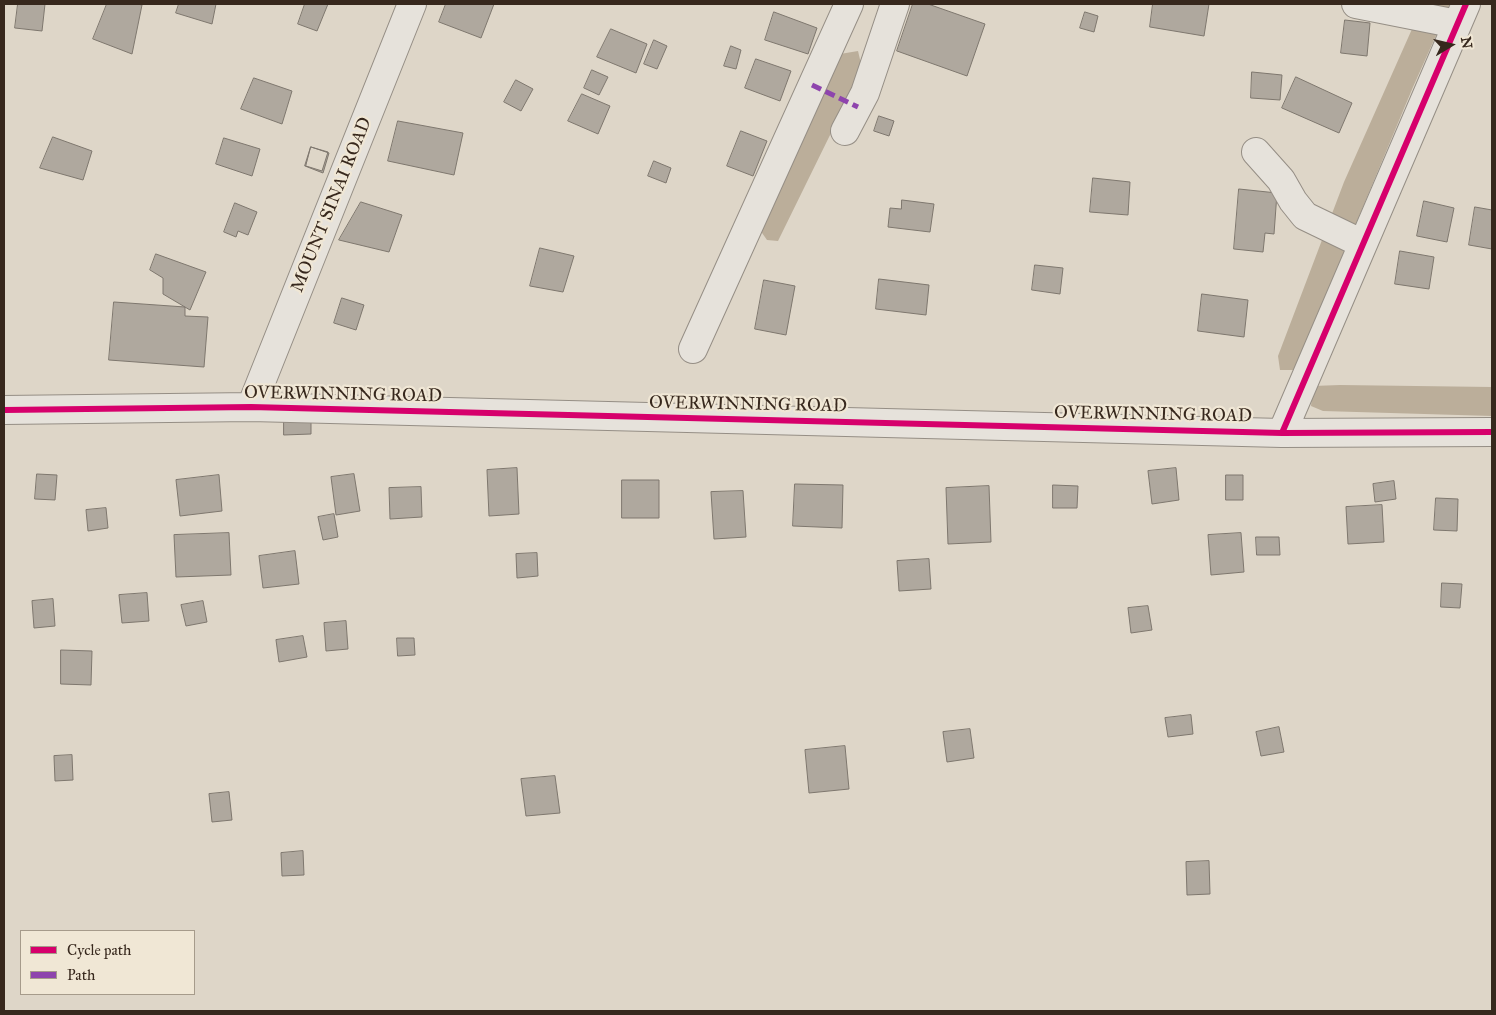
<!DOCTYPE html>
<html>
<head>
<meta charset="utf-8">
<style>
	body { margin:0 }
	#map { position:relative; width:1496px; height:1015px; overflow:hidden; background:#ded6c8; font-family:"IM FELL Great Primer",serif }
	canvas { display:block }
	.frame { position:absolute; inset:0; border:5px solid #37281d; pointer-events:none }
	.legend { position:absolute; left:20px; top:930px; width:175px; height:65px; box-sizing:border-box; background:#f0e7d5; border:1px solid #a69b8b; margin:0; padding:6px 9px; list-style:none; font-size:15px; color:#37281d }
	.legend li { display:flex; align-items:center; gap:10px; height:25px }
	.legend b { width:25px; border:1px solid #a69b8b }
	.north { position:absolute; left:1426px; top:20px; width:50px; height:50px; -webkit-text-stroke:4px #f0e7d5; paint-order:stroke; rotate:81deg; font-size:14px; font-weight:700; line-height:20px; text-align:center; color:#37281d }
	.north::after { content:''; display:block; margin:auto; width:18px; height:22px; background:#37281d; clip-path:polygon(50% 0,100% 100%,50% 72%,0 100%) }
</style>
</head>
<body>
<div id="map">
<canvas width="1496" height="1015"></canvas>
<div class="frame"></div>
<ul class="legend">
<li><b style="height:6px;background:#d6006c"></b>Cycle path</li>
<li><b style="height:6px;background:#8e44ad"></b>Path</li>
</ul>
<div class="north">N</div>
</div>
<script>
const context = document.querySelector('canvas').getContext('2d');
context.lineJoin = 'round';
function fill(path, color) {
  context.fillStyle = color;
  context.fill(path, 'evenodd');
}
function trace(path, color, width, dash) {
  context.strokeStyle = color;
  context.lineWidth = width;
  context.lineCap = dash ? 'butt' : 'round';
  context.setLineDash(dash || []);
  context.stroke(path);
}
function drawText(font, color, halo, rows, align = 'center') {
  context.font = font + ' "IM FELL Great Primer",serif';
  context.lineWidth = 4.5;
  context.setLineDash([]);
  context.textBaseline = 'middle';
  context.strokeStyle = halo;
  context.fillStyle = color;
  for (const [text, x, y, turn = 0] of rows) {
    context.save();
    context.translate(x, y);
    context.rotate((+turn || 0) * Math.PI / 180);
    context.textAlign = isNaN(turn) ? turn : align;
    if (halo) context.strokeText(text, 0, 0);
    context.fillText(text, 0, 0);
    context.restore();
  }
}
const water = new Path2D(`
	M1430 4H1450L1413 87 1301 355 1297 370H1280L1278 356 1344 182 1412 29Z
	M858 51 862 68 858 78 778 241 767 240 760 230 840 54Z
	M1340 385 1492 387V416L1323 411 1311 406 1313 386Z`);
const building = new Path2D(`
	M18 4H45L42 31 15 28Z
	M107 4H137L142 5 132 54 93 39Z
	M179 4H216L212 24 176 13Z
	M305 4H328L317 31 298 24Z
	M446 4H494L481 38 439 22Z
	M913 4H928L985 24 967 76 897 51Z
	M1153 4H1209L1204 36 1150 27Z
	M774 12 817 28 808 54 765 40Z
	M1085 12 1098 16 1094 32 1080 28Z
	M1345 20 1370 23 1367 56 1341 53Z
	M611 29 647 44 636 73 597 57Z
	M654 40 667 46 657 69 644 64Z
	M731 46 741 50 736 69 724 66Z
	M756 59 791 71 780 101 745 88Z
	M592 70 608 77 599 95 584 88Z
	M1252 72 1282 75 1280 100 1251 98Z
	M1296 77 1352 103 1339 133 1282 108Z
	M254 78 292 91 282 124 241 109Z
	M516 80 533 89 521 111 504 102Z
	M582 94 610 106 598 134 568 121Z
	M879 116 894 121 889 136 874 131Z
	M398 121 463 133 454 175 388 161Z
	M741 131 767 141 753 176 727 166Z
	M53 137 92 151 83 180 40 168Z
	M224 138 260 149 252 176 216 164Z
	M311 147 329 153 323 173 305 166Z
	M311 147 328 152 322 171 306 166Z
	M654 161 671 168 666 183 648 176Z
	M1093 178 1130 182 1128 215 1090 212Z
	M1239 189 1277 193 1274 234 1265 233 1263 252 1234 249Z
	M902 200 934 204 930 232 888 227 890 208 901 209Z
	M1424 201 1454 208 1447 242 1417 236Z
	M361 202 402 215 389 252 339 240Z
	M235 203 257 212 248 235 238 231 236 237 224 232Z
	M1475 207 1492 210V249L1469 245Z
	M540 248 574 256 563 292 530 286Z
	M1400 251 1434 257 1429 289 1395 284Z
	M156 254 206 272 190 310 163 294V278L150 270Z
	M1035 265 1063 268 1060 294 1032 290Z
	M879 279 929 285 926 315 876 309Z
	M764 280 795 286 786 335 755 329Z
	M1202 294 1248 300 1244 337 1198 331Z
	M342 298 364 305 356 330 334 323Z
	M114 302 185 307V316L208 317 204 367 109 360Z
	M284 419H311V434L284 435Z
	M517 468 519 514 489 516 487 470Z
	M1176 468 1179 500 1152 504 1148 471Z
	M37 474 57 475 55 500 35 499Z
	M354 474 360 511 336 515 331 477Z
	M219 475 222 511 180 516 176 480Z
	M1226 475H1243V500H1226Z
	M622 480H659V518H622Z
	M1394 481 1396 499 1375 502 1373 484Z
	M795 484 843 485 842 528 793 526Z
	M1053 485 1078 486 1077 508H1053Z
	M989 486 991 542 948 544 946 488Z
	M421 487 422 517 390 519 389 488Z
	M743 491 746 537 714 539 711 492Z
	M1436 498 1458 499 1457 531 1434 530Z
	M1382 505 1384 542 1348 544 1346 507Z
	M106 508 108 528 88 531 86 510Z
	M334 514 338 537 323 540 318 517Z
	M229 533 231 575 176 577 174 535Z
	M1241 533 1244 572 1211 575 1208 535Z
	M1256 537H1279L1280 555H1257Z
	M295 551 299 584 263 588 259 556Z
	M537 553 538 576 517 578 516 554Z
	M929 559 931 589 899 591 897 561Z
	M1442 583 1462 584 1460 608 1441 607Z
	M147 593 149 621 122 623 119 595Z
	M53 599 55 626 34 628 32 601Z
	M203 601 207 622 186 626 181 605Z
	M1148 606 1152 630 1131 633 1128 608Z
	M346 621 348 649 326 651 324 623Z
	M303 636 307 657 279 662 276 640Z
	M397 638H414L415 655 398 656Z
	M61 650 92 651 91 685 61 684Z
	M1191 715 1193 734 1168 737 1165 718Z
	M1279 727 1284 752 1261 756 1256 732Z
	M970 729 974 758 947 762 943 732Z
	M845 746 849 789 809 793 805 750Z
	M72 755 73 780 55 781 54 756Z
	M555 776 560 813 526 816 521 779Z
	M229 792 232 820 212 822 209 794Z
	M303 851 304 875 282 876 281 853Z
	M1209 861 1210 894 1187 895 1186 862Z`);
const minor = new Path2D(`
	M1356 4 1457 24
	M845 131 865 93 895 4
	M1256 152 1281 180 1293 201 1305 216 1363 244
	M693 349 849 4
	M251 407 412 4
	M4 410 251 407 1282 433 1492 432
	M1282 433 1466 4`);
const quiet = new Path2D(`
	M812 85 858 107`);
const cycleway = new Path2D(`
	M4 410 251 407 1282 433 1492 432
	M1282 433 1466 4`);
const streetNames = [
	["MOUNT SINAI ROAD",332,205,-68],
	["OVERWINNING ROAD",343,395,1],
	["OVERWINNING ROAD",748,405,1],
	["OVERWINNING ROAD",1153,415,1]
];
fill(water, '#bbae9a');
fill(building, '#afa89e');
trace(building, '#7e776e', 1);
trace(minor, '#958e85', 30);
trace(minor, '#e6e2db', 28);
trace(quiet, '#8e44ad', 5, [10, 5]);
trace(cycleway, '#d6006c', 6);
drawText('18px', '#37281d', '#f0e7d5', streetNames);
</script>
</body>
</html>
